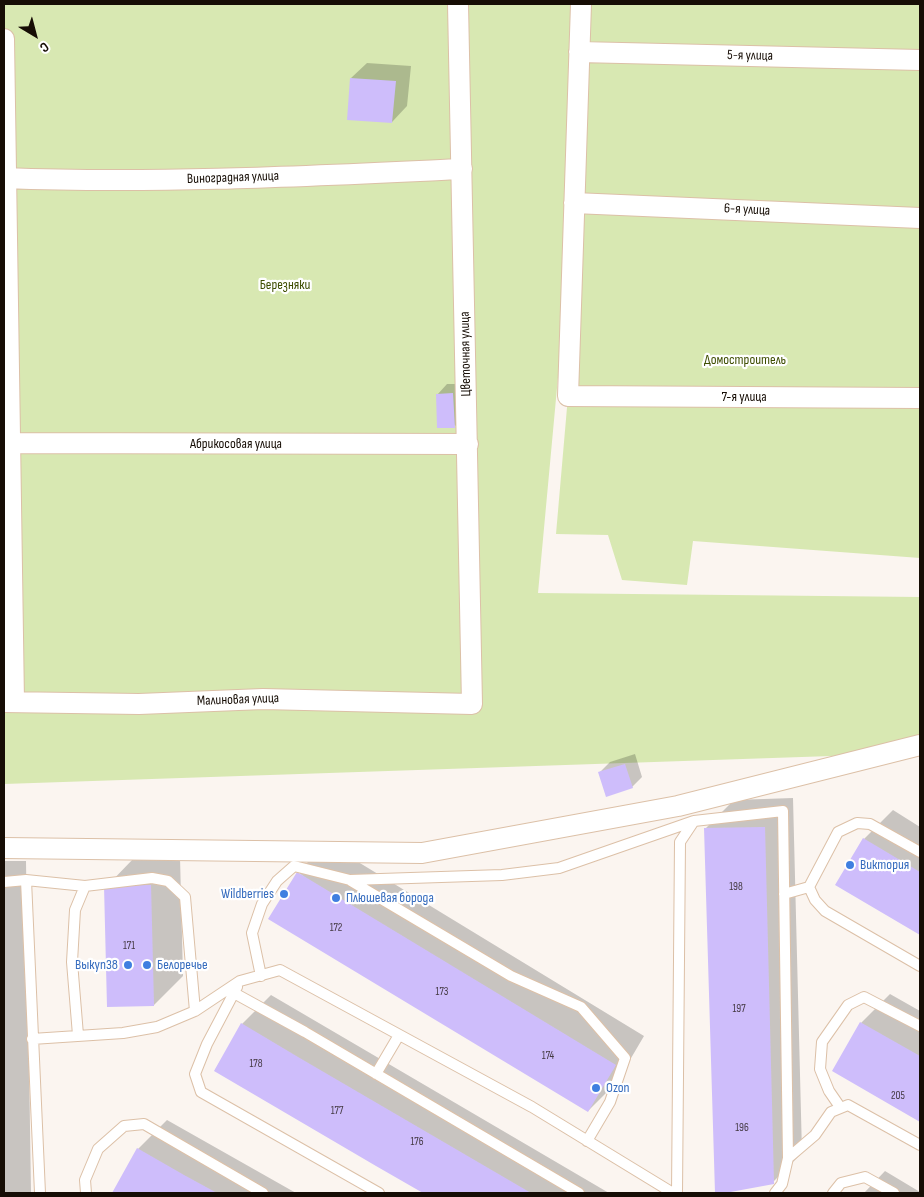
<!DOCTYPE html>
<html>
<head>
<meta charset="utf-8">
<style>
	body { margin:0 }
	#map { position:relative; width:924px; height:1197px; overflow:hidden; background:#fbf5f0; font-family:"Sofia Sans Condensed",sans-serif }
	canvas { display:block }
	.frame { position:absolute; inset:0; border:5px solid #160d05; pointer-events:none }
	.north { position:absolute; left:10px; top:10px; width:50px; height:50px; -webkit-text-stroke:4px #fff; paint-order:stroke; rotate:143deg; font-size:14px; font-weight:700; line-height:20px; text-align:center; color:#160d05 }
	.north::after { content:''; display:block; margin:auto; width:18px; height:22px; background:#160d05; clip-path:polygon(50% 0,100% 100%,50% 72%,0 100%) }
</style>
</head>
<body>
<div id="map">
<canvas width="924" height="1197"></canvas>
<div class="frame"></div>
<div class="north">С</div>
</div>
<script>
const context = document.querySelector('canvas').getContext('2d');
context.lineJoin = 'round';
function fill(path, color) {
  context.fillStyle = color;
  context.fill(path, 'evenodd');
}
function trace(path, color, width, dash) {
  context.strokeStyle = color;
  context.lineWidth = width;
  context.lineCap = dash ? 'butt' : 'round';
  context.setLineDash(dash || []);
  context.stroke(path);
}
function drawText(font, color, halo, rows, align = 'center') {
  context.font = font + ' "Sofia Sans Condensed",sans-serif';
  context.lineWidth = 4.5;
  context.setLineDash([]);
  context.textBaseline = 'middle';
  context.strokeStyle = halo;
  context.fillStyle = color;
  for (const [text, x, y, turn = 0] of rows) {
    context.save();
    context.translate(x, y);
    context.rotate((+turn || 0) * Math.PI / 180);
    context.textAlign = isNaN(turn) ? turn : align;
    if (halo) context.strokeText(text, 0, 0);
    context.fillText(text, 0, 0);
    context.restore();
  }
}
const green = new Path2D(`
	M4 4H920V558L693 541 687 585 622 580 608 535 556 534 568 396 573 215 538 593 920 597V753L4 784Z`);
const shadow = new Path2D(`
	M367 63 411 66 407 106 392 122 351 78Z
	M447 384H463L465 416 455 426 437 395Z
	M635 754 642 777 632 787 599 773 610 762Z
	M793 798 802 1153 773 1182 716 1193 705 829 734 800Z
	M893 810 920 827V934L837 885 864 839Z
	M327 843 644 1036 617 1082 588 1111 298 872Z
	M180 857 183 976 154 1005 106 887 134 858Z
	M4 861H26L31 1193H4Z
	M890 994 920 1011V1120L834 1071 861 1023Z
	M271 995 609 1193H425L215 1070 242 1024Z
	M167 1120 296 1193H113L138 1149Z
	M885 1171 920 1192V1193H864Z`);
const building = new Path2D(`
	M350 78 396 81 392 123 347 120Z
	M453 393 455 428H437L436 394Z
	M625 764 633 788 606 797 598 772Z
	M765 827 774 1184 725 1193H715L704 828Z
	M863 838 920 872V935L835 885Z
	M297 872 616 1065 588 1112 268 919Z
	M151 885 154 1006 107 1007 104 886Z
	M860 1022 920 1056V1122L832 1071Z
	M241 1023 298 1057 531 1193H423L376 1166 214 1071Z
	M137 1148 184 1175 217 1193H112Z`);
const service = new Path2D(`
	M920 852 870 824 857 823 838 832 809 887 815 900 825 911 920 966
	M26 880 40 1193
	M351 881 511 976 581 1007 625 1058 610 1102 587 1141
	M4 882 26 880 85 886
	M784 894 809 887
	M261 976 252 933 262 904 277 881 294 866 350 880 502 875 559 868 694 821
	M237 987 207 1044 195 1074 201 1092 379 1193
	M234 993 305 1032 579 1193
	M78 1035 72 962 75 910 85 886 152 878 168 881 185 897 195 1011
	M32 1039 123 1033 157 1027 195 1011 240 981 280 970 532 1107 673 1193
	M376 1074 399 1035
	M840 1107 829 1091 820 1069 822 1042 848 1005 864 997 920 1026
	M788 1158 815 1135 831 1112 848 1105 920 1145
	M86 1193 85 1180 98 1149 124 1126 144 1124 263 1193
	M677 1193 680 842 694 821 783 811 788 1158 782 1184 775 1193
	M833 1193 841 1183 865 1177 894 1193`);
const minor = new Path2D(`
	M581 4 568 396 920 398
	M4 39 14 702
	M579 52 920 60
	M4 178C156 184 309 176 462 169
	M574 203 920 218
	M4 443 468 444
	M4 702 139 704 263 699 472 704 458 4
	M4 848 422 853 678 806 920 745`);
const markers = [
	[850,865,5,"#3f7fe0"],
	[284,894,5,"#3f7fe0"],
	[336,898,5,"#3f7fe0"],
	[128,965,5,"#3f7fe0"],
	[147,965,5,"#3f7fe0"],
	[596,1088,5,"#3f7fe0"]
];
const numberNames = [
	["198",736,887],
	["172",336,928],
	["171",129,946],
	["173",442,992],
	["197",739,1009],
	["174",548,1056],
	["178",256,1064],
	["205",898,1096],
	["177",337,1111],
	["196",742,1128],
	["176",417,1142]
];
const streetNames = [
	["5-я улица",750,56,1],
	["Виноградная улица",233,178,-2],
	["6-я улица",747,210,3],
	["Цветочная улица",466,354,-91],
	["7-я улица",744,397],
	["Абрикосовая улица",236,444],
	["Малиновая улица",238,700,-2]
];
const parkNames = [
	["Березняки",285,285],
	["Домостроитель",745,360]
];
const shopNames = [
	["Виктория",860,865],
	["Wildberries",274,894,"right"],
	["Плюшевая борода",346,898],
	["Выкуп38",118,965,"right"],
	["Белоречье",157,965],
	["Ozon",606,1088]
];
fill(green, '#d8e8b2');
fill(shadow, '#0003');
fill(building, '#cebdfb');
trace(service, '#dcc0a7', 12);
trace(minor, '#dcc0a7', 22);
trace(service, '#fff', 10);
trace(minor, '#fff', 20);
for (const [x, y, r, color] of markers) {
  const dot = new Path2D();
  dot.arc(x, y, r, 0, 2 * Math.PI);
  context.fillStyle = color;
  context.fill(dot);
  trace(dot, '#fff', 2);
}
drawText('11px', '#443942', null, numberNames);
drawText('14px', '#160d05', '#fff', streetNames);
drawText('14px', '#3e4d00', '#fff', parkNames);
drawText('14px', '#366cbe', '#fff', shopNames, 'left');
</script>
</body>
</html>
